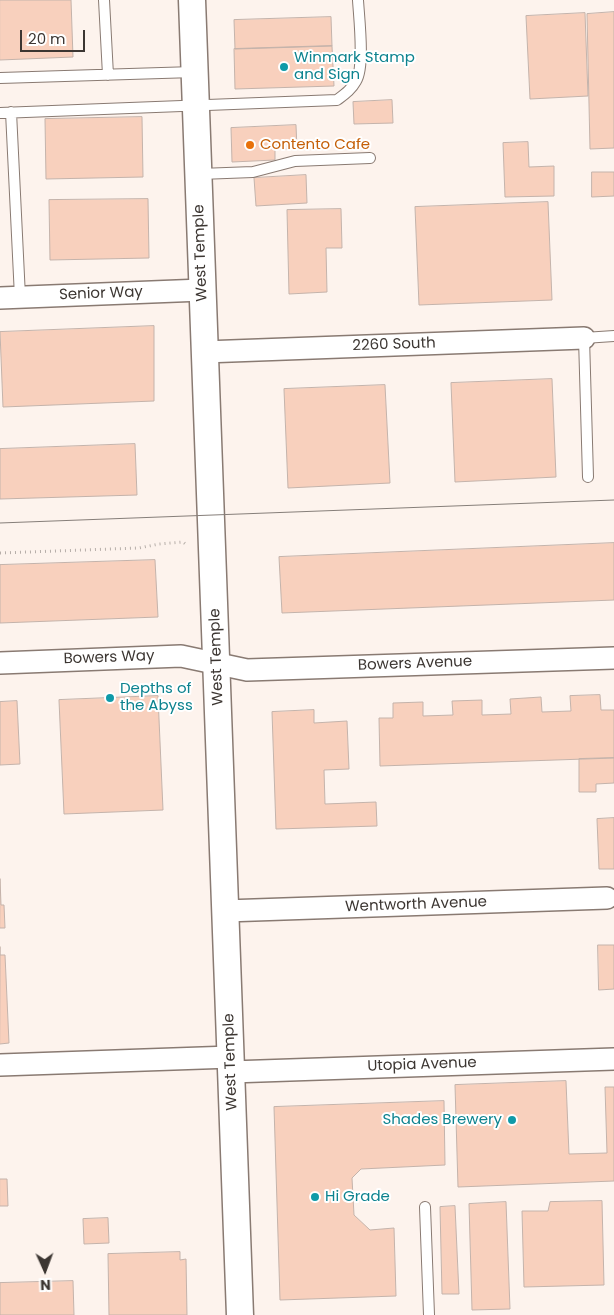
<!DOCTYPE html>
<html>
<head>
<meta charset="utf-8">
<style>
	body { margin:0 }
	#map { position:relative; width:614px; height:1315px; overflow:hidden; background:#fdf3ed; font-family:Poppins,sans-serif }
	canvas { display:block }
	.north { position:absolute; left:20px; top:1245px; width:50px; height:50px; -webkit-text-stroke:4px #fff; paint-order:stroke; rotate:178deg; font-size:14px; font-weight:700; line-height:20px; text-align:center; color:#3c3632 }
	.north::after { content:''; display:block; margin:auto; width:18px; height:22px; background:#3c3632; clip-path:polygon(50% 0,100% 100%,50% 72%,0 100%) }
	.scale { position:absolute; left:20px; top:30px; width:65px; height:22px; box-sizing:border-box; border:2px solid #3c3632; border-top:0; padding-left:6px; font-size:15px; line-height:18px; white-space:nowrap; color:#3c3632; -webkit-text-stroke:4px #fff; paint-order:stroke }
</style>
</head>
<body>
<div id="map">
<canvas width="614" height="1315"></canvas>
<div class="north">N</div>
<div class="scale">20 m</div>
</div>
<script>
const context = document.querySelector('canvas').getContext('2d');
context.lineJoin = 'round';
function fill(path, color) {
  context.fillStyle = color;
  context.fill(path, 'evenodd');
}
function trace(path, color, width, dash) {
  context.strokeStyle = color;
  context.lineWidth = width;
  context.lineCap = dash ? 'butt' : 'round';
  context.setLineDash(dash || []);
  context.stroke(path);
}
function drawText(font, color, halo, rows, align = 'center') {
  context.font = font + ' Poppins,sans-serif';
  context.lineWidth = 4;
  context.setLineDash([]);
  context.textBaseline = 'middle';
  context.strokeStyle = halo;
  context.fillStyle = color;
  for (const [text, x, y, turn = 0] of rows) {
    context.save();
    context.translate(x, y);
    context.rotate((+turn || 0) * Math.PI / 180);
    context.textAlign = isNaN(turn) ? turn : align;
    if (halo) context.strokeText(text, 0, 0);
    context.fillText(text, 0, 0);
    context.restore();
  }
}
const building = new Path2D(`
	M0 0H71L73 57 0 60Z
	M614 12V148L590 149 587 14Z
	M585 13 588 96 530 99 526 16Z
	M331 17 332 46 235 49 234 20Z
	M332 46 334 86 235 89 234 49Z
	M392 100 393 123 354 124 353 102Z
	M142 117 143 177 46 179 45 119Z
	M296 125 297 149H275V160L232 162 231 128Z
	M528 142 529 167 554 166V196L505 197 503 143Z
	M592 172H614V196L592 197Z
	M306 175 307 203 256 206 254 178Z
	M148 199 149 258 50 260 49 200Z
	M548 202 552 300 419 305 415 207Z
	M341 209 342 248H326L327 292 289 294 287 210Z
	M154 326V401L3 407 0 332Z
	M552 379 556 477 455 482 451 383Z
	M385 385 390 483 288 488 284 389Z
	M135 444 137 495 0 499V449Z
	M614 543V600L282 613 279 557Z
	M155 560 158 617 0 623V565Z
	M600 695 601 710H614V758L380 766 379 718H393V703L423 702V716L453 715 452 701 482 700V715L511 714 510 699 541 697 542 712 571 711 570 696Z
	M158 696 163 810 64 814 59 700Z
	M17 701 20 764 0 765V702Z
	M314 710V723L347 721 349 769 324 770 325 804 376 802 377 826 276 829 272 712Z
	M614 758V783L596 784V792H579V759Z
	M614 818V869H599L597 819Z
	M0 879 1 905H4L5 928H0Z
	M598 945H614V989L599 990Z
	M0 947V955H5L9 1043 0 1044Z
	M566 1081 569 1154 607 1153 605 1087H614V1181L458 1187 455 1085Z
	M444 1101 445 1165 361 1169 352 1178 354 1215 370 1230 394 1228 396 1296 280 1300 274 1107Z
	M0 1179H7L8 1206H0Z
	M602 1201 604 1285 524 1287 522 1211H548L550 1202Z
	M506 1202 510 1309 472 1310 469 1204Z
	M455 1206 459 1294H442L440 1207Z
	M108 1218 109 1243 84 1244 83 1219Z
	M180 1252V1260L186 1259 187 1315H109L108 1254Z
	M73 1281 74 1315H0V1283Z`);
const path = new Path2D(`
	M0 553 139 548 159 544 183 542 188 546`);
const service = new Path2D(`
	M104 0 108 75
	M0 78 194 72
	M11 112 20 297
	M0 113 337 100C345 94 351 90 356 81 365 67 359 18 358 0
	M200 174 253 172 295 161 370 158
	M588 477 584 338 614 336
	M425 1207 429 1315`);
const minor = new Path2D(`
	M0 298 202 290
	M204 352 584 338
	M0 663 181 656 247 670 614 658
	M225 911 607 898
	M0 1065 231 1057
	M231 1072 614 1059`);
const tertiary = new Path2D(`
	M192 0 240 1315`);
const tram = new Path2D(`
	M0 523 614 500`);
const markers = [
	[284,67,5,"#0f9aa8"],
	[250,145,5,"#e8710a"],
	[110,698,5,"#0f9aa8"],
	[512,1120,5,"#0f9aa8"],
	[315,1197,5,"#0f9aa8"]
];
const cultureNames = [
	["Winmark Stamp",294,58],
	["and Sign",294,75],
	["Depths of",120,689],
	["the Abyss",120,706],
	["Shades Brewery",502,1120,"right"],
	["Hi Grade",325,1197]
];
const foodNames = [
	["Contento Cafe",260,145]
];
const streetNames = [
	["West Temple",201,253,-92],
	["Senior Way",101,294,-2],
	["2260 South",394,345,-2],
	["West Temple",217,657,-92],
	["Bowers Way",109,658,-2],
	["Bowers Avenue",415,664,-2],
	["Wentworth Avenue",416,905,-2],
	["West Temple",231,1062,-92],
	["Utopia Avenue",422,1065,-2]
];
fill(building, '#f8d0bd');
trace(building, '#c4b3ab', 1);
trace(service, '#897a72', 12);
trace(minor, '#897a72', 24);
trace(tertiary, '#897a72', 29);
trace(path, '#b6aea9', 3, [1, 4]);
trace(service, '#fff', 10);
trace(minor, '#fff', 21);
trace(tertiary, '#fff', 26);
trace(tram, '#867e79', 1);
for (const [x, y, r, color] of markers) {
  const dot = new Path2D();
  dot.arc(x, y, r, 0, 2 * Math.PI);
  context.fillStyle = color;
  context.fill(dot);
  trace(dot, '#fff', 2);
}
drawText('15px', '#0d838f', '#fff', cultureNames, 'left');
drawText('15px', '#c56008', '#fff', foodNames, 'left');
drawText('15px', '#3c3632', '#fff', streetNames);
</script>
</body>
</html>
